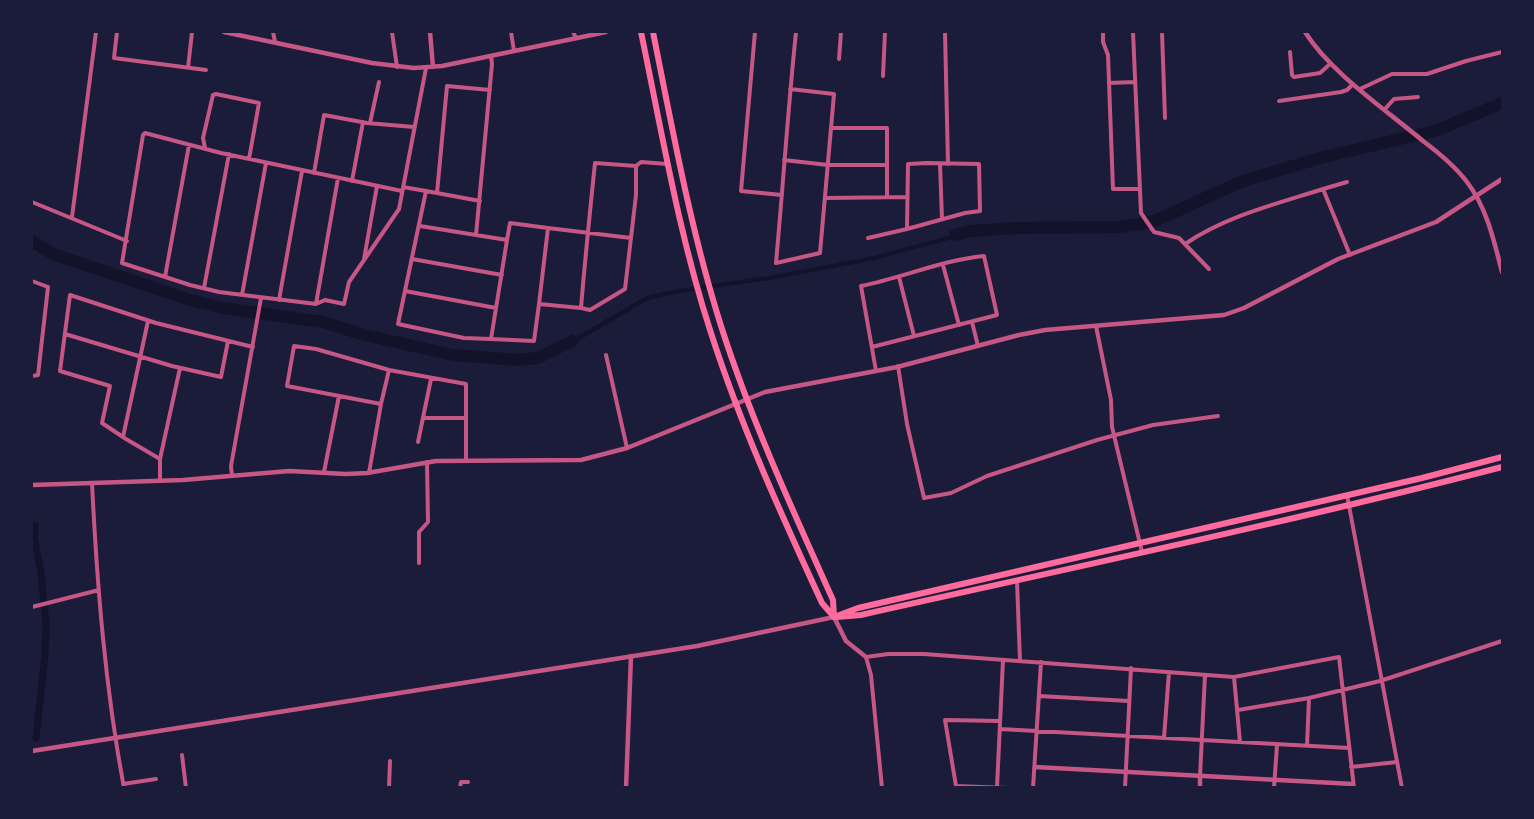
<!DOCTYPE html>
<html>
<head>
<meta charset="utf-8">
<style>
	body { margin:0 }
	#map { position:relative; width:1534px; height:819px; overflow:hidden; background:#1b1b3a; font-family:"Work Sans",sans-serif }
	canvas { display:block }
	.frame { position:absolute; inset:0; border:33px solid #1b1b3a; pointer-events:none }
</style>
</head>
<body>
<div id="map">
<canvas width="1534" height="819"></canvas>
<div class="frame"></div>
</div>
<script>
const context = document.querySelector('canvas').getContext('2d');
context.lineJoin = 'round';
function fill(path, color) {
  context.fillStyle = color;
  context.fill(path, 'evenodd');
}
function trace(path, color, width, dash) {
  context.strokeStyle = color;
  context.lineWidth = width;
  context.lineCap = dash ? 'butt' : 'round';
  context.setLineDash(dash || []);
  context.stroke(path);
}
const water = new Path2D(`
	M970 230 971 234 875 260 776 279 679 293 648 300 561 351 559 347 646 296 678 289 775 275 874 256Z`);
const canal = new Path2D(`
	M35 525 34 536 41 573 46 624 45 654 36 738`);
const river = new Path2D(`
	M955 235 970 231 1017 228 1120 227 1141 224 1157 220 1238 183 1259 176 1324 157 1438 130 1502 103
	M32 241 53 254 190 300 223 308 322 322 365 335 453 355 518 360 538 358 572 341`);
const minor = new Path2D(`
	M117 32 114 58 206 70
	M273 32 275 42
	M392 32 397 67
	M511 32 514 51
	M573 32 576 38
	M755 32 741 191 782 195
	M945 32 948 164
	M1103 32V42L1108 55 1113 189H1139
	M1133 32 1141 213 1154 232 1179 238 1209 269
	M1162 32 1165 118
	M1290 52 1292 75 1294 77 1320 73 1330 64
	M839 59 841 32
	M188 68 192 32
	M883 76 885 32
	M1109 83 1135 82
	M790 89 834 94 820 253 776 263C783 186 788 109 796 32
	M1360 89 1392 74H1427L1466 61 1502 52
	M1279 101 1341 92 1347 90 1353 84
	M1385 109 1394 99 1418 97
	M370 123 379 82
	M831 128H887V197
	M205 148 203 138 213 95 216 94 259 103 249 159
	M784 160 828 165H887
	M927 163 979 164 980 211 965 213 907 229 908 164Z
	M940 164 942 219
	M314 173 324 115 367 123 414 127
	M352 181 363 122
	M403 187 426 191 398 324 464 338 491 339 507 240 476 235 492 64 491 56
	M1323 189 1347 182
	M402 191 221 153 145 133 143 135 122 263 190 285 219 292 316 304 325 300 344 304 349 282 399 209 426 68
	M426 191 480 201
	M437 193 447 86 490 90
	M825 198 907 197
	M32 202 127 241
	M72 217 96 32
	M420 226 476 235
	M631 238 548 228 539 304 581 308C585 260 590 211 595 163L636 166 641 162 667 164
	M868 238 907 229
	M507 240 510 223 548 228
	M1185 244C1226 216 1276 204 1323 189L1350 255
	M364 259 377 186
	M412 259 502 275
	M943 265 959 325
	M165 277 189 145
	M899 277 914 336
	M32 281 48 287 38 375 32 376
	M204 288 229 154
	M405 291 496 308
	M242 295 266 163
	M279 300 302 171
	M316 304 338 178
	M581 308 590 310 625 289 636 195V166
	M972 322 978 346
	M1096 326 1111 400 1112 427 1142 552
	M65 334 172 366 221 377 228 341
	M491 339 534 341 539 304
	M872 347 997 315 984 256C942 260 902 278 861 286L876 371
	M606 355 627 448
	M898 366 907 424 924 498 951 493 987 476 1097 440 1153 425 1218 416
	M389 370 381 404 287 386 294 346 316 349 389 370 466 384V460
	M423 418H466
	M123 437 148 321
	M418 442 431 379
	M160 459 180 368
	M324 472 339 396
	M369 473 381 404
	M232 476 231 466 261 298
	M160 481V459L126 439 102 423 110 386 60 371 70 295 156 323 253 347
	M92 483C97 584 105 687 124 788
	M1347 495 1402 788
	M419 563V532L428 522 427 462
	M1017 581 1020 661
	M32 607 99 590
	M1234 677 1240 742
	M1039 696 1129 701
	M1238 710 1309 698 1380 681 1502 641
	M1000 721 945 720 956 786 1008 788
	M1000 729 1349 748
	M1164 738 1169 672
	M1307 746 1309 698
	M182 755 186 788
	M1351 767 1397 762
	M1200 776 1205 675
	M123 784 156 779
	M997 787 1003 660
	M389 788 390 761
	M460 788 461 782H468
	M882 788 871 675 866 657 888 654H924L1234 677 1339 657 1354 788
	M1033 788 1041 662
	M1125 788 1131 668
	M1274 788 1277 745`);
const tertiary = new Path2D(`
	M224 32 372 63 414 68 442 66 606 32
	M430 32 433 67
	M1305 32C1331 73 1385 109 1423 141 1439 153 1455 166 1467 182 1487 208 1494 241 1502 272
	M32 485 183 480 289 471 346 474 367 473 436 461 581 460 627 448 765 392 897 367 1019 335 1045 330 1224 315 1244 308 1338 259 1436 222 1502 179
	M32 751 697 646 834 617 846 641 866 657
	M1035 767 1353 784
	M626 788 631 656
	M1200 788V777`);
const primary = new Path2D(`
	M641 32C662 133 679 235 711 333 741 426 781 514 822 603L834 617
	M653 32C673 132 691 232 722 329 752 422 793 511 833 600L834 617
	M834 617 858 608 1422 478 1502 457
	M837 617 861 615C1075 567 1290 522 1502 467`);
fill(water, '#12122b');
trace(canal, '#12122b', 7);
trace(river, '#12122b', 12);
trace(minor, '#c65784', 4);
trace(tertiary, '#c65784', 4.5);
trace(primary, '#ff6b9d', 6);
</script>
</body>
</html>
